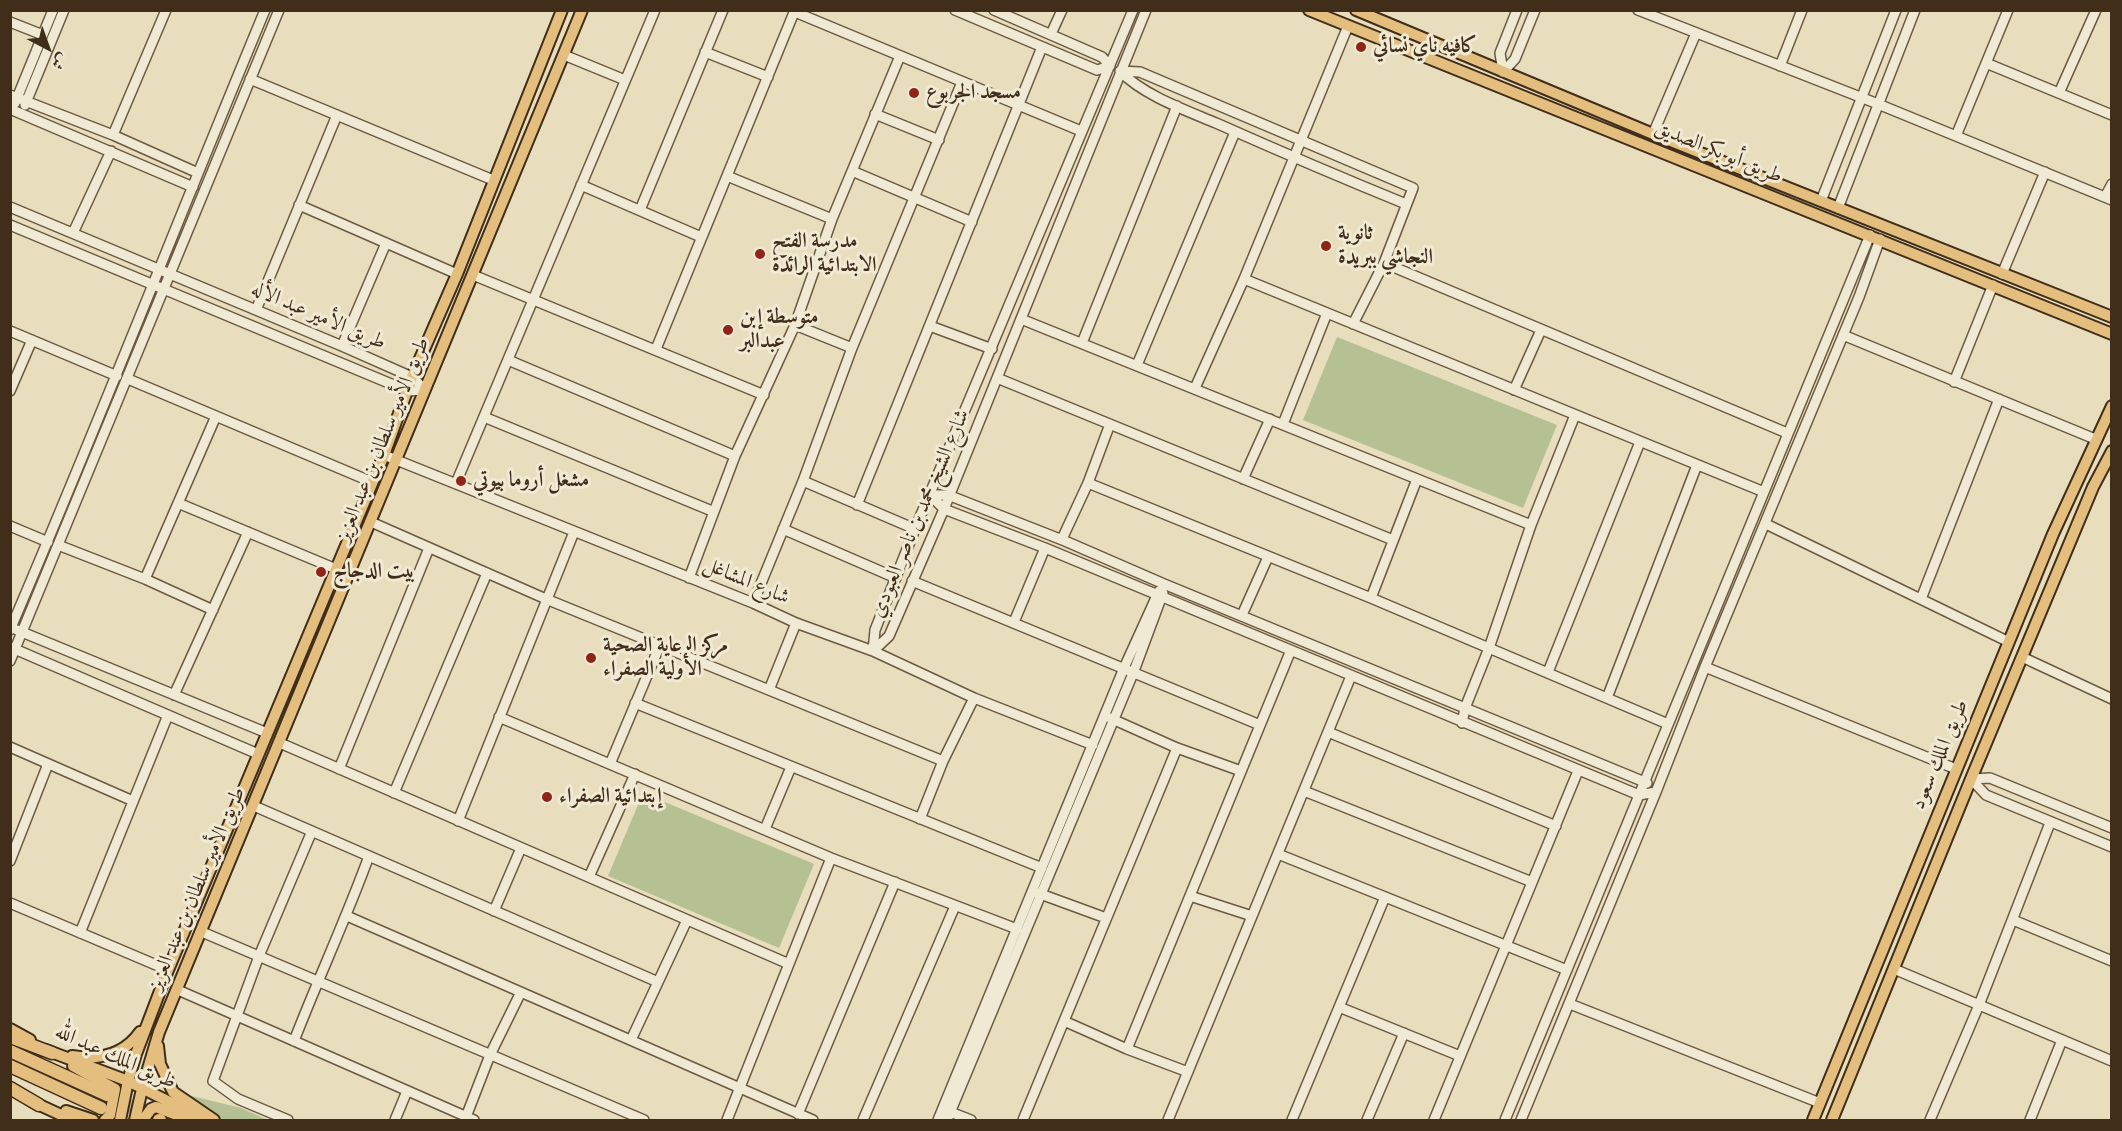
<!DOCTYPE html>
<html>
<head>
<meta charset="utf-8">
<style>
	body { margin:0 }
	#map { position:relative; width:2122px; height:1131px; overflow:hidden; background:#e8ddbd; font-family:"IM FELL Double Pica",Amiri,serif }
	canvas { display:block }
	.frame { position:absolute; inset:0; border:12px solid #412e1a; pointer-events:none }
	.north { position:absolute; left:18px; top:18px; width:60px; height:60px; -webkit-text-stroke:4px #f0e9d4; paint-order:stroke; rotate:139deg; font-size:16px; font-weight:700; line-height:24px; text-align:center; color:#412e1a }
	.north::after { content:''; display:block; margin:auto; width:21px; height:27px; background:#412e1a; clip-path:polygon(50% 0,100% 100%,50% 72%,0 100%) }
</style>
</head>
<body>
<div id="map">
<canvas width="2122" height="1131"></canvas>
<div class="frame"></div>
<div class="north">ش</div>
</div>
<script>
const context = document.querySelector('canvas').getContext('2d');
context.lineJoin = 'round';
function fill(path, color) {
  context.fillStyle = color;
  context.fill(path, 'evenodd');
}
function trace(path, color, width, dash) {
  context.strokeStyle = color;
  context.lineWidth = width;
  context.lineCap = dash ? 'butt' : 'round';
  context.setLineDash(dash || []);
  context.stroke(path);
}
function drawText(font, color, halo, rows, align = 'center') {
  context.font = font + ' "IM FELL Double Pica",Amiri,serif';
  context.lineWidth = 6;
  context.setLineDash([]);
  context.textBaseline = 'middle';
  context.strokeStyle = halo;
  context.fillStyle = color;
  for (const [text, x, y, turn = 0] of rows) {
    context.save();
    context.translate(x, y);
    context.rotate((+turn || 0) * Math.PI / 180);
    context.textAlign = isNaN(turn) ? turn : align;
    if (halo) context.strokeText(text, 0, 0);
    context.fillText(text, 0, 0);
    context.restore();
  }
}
const green = new Path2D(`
	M1337 337 1557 425 1523 508 1303 420Z
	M643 793 814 864 779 948 608 876Z
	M188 1095 241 1108 268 1120H220Z`);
const highwayTunnel = new Path2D(`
	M107 1095 159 1120`);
const minor = new Path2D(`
	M955 10 1097 70 1110 66 1102 57 994 10
	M1638 10 1878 104 2112 200
	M795 12 1081 131
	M10 22 43 35
	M1051 34 1062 10
	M705 52 768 77
	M564 55 625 80
	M1986 63 2112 115
	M1780 66 1802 10
	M1120 71 1140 72 1413 188 1384 263 1353 324
	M1120 71C1143 95 1185 110 1216 123 1279 151 1342 178 1406 204
	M1503 72 1515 59 1535 10
	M1503 72 1500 53 1517 10
	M250 79 493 180
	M2059 93 2096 10
	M10 95 113 135 198 173
	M15 103 53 10
	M25 105 64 10
	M10 109 193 187
	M875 114 939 140
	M1653 134 1696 33
	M113 135 166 10
	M1956 136 2008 10
	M852 171 972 222
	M727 176 832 219
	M581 185 701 237
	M2105 197 2112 184
	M1821 201 1896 10
	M299 205 457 274
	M10 207 342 346 412 377 425 390 408 391 10 225
	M1838 208 1915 10
	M640 210 723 10
	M73 233 111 151
	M1384 263 1787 433
	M2002 274 2045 172
	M473 275 764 395
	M1244 279 1764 492
	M256 310 337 115
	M1021 319 1531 525
	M795 325 852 348
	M930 326 992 349
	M10 331 117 376
	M1843 335 2095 439
	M1082 343 1177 106
	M342 346 386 243
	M656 349 795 10
	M508 360 735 456
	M1137 365 1235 132
	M997 378 1393 540
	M128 379 372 482
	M1954 382 1993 285
	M1195 388 1244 279 1348 26
	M1514 390 1541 330
	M10 391 32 340
	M484 417 712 511
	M1283 424 1327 313
	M384 455 753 603 796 623 873 651 974 698 1093 745
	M1243 479 1270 419
	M803 481 915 529
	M456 483 655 10
	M1088 483 1371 598 1668 724
	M930 495 944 509 1045 548 1639 795 1656 792
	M930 495H948L1065 541 1164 584 1647 783
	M178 503 336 569
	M857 505 1042 47
	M371 522 546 599 943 761
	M1766 524 2009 642
	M10 526 48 542
	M783 529 896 578
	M1062 539 1088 483 1110 424
	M58 545 145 579 213 610
	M689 578 735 456 795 325 832 219 900 56
	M145 579 216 416
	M912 581 1260 725
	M1371 598 1417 479
	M1921 599 1999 399
	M753 603 803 481 852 348 962 82
	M1242 615 1268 557
	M1014 622 1045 548
	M10 630C98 425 179 217 265 10
	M17 630 267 733
	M10 647 258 754
	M873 651 889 636 944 509 1146 10
	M873 651 875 630 915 529 1133 10
	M2022 657 2112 699
	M10 661 279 10
	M1705 667 1956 769
	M1548 672 1640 442
	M769 690 796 623
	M174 695 248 532
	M1607 698 1697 465
	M635 703 1042 868
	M499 717 831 858 1017 929
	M1110 718 1177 748 1241 771
	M1462 723 1465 708 1489 648 1531 525 1575 415
	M1328 732 1556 826
	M280 743 789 964
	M10 747 133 801
	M610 764 660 645
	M339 769 429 548
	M1971 779 1986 795 2112 847
	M1971 779 1990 778 2112 828
	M1304 791 1532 882
	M394 793 487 573
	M254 806 658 982
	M920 819 943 761 974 698
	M458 821 574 532
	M765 829 791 767
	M1278 854 1567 970
	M10 861 48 764
	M589 877 635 774
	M1035 892 1106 918
	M1190 896 1252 916
	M10 903 168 970
	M494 911 521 848
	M347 916 813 1120
	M2013 920 2112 961
	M202 932 644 1120
	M80 933 168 715
	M1894 969 2112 1061
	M178 990 474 1120
	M1570 1004 1820 1103
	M1339 1007 1460 1056
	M1064 1021 1127 1049 1188 1072
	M631 1040 687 920
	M294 1041C318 979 346 919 369 856
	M1127 1049 1291 650
	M945 1110 971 1120
	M798 1114 895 882
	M466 1117 490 1055 521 992
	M288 1120 238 1099 213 1081 259 956 312 831
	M395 1120 407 1091
	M727 1120 831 858
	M863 1120 955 906
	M938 1120 1124 668 1159 591
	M947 1120 1134 671 1163 593
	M1023 1120 1177 748
	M1168 1120 1351 676
	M1292 1120 1385 897
	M1367 1120 1404 1033
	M1434 1120 1578 771
	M1505 1120 1870 235
	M1521 1120 1656 792 1705 667 1859 297 1880 239
	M1930 1120 1979 1005 2050 823
	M2030 1120 2062 1040`);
const major = new Path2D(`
	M1309 10 2112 334
	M1356 10 1653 134 2112 317
	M10 1029 30 1040
	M158 1046 160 1064 173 1092 214 1120
	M46 1050 128 1081 205 1120
	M72 1056C98 1060 124 1055 140 1032
	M73 1066 115 1089 110 1115 105 1120
	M33 1102 72 1120
	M66 1111 93 1120
	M120 1120 128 1081 136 1054 168 970 384 455 412 377 457 274 562 10
	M135 1120 142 1089 159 1032 582 10
	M143 1120 151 1109 156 1107 190 1120
	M1813 1120 2053 534 2112 406
	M1832 1120 1971 779 2093 487 2112 451`);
const highway = new Path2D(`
	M10 1037 52 1053
	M10 1051 107 1095
	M10 1066 101 1108
	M10 1088 39 1105
	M159 1120H160`);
const markers = [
	[1361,47,6,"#8f2418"],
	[914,93,6,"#8f2418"],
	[1326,246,6,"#8f2418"],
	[760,254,6,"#8f2418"],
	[728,330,6,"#8f2418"],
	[461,481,6,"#8f2418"],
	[321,572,6,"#8f2418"],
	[591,658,6,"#8f2418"],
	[547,797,6,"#8f2418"]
];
const poiNames = [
	["كافيه ناي نسائي",1373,47],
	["مسجد الجربوع",926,93],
	["ثانوية",1338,234],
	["النجاشي ببريدة",1338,258],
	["مدرسة الفتح",772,242],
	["الابتدائية الرائدة",772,266],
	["متوسطة إبن",740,318],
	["عبدالبر",740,342],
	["مشغل أروما بيوتي",473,481],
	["بيت الدجاج",333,572],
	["مركز الرعاية الصحية",603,646],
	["الأولية الصفراء",603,670],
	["إبتدائية الصفراء",559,797]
];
const streetNames = [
	["طريق أبو بكر الصديق",1718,153,22],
	["طريق الأمير عبد الأله",318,317,23],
	["طريق الأمير سلطان بن عبد العزيز",384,440,-68],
	["شارع الشيخ محمد بن ناصر العبودي",921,514,-67],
	["شارع المشاغل",746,582,23],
	["طريق الملك سعود",1941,755,-67],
	["طريق الأمير سلطان بن عبد العزيز",198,889,-67],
	["طريق الملك عبد الله",115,1058,24]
];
fill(green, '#b5c192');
trace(highwayTunnel, '#c7ba9c', 12, [12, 6]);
trace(minor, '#6b5a43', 12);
trace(major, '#412e1a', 14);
trace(highway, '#412e1a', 15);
trace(minor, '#f0e9d4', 9);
trace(major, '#e4be7e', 10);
trace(highway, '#e4be7e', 12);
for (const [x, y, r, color] of markers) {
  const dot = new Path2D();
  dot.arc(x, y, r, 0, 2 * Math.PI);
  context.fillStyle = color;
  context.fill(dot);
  trace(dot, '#f0e9d4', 2);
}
drawText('bold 21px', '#412e1a', '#f0e9d4', poiNames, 'left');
drawText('21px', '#412e1a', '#f0e9d4', streetNames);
</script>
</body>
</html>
